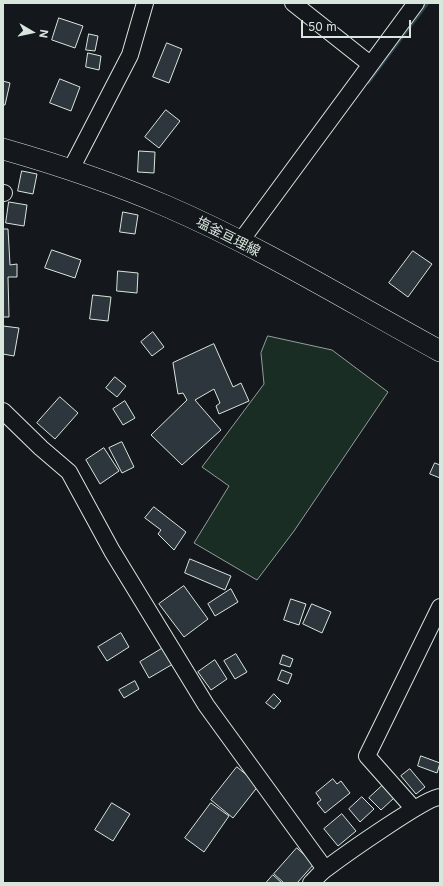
<!DOCTYPE html>
<html>
<head>
<meta charset="utf-8">
<style>
	body { margin:0 }
	#map { position:relative; width:443px; height:886px; overflow:hidden; background:#14181c; font-family:Inter,sans-serif }
	canvas { display:block }
	.frame { position:absolute; inset:0; border:4px solid #d8e6dc; pointer-events:none }
	.north { position:absolute; left:12px; top:12px; width:40px; height:40px; -webkit-text-stroke:3px #14181c; paint-order:stroke; rotate:99deg; font-size:11px; font-weight:700; line-height:16px; text-align:center; color:#d8e6dc }
	.north::after { content:''; display:block; margin:auto; width:14px; height:18px; background:#d8e6dc; clip-path:polygon(50% 0,100% 100%,50% 72%,0 100%) }
	.scale { position:absolute; left:301px; top:20px; width:110px; height:18px; box-sizing:border-box; border:2px solid #d8e6dc; border-top:0; padding-left:5px; font-size:12px; line-height:14px; white-space:nowrap; color:#d8e6dc; -webkit-text-stroke:3px #14181c; paint-order:stroke }
</style>
</head>
<body>
<div id="map">
<canvas width="443" height="886"></canvas>
<div class="frame"></div>
<div class="north">N</div>
<div class="scale">50 m</div>
</div>
<script>
const context = document.querySelector('canvas').getContext('2d');
context.lineJoin = 'round';
function fill(path, color) {
  context.fillStyle = color;
  context.fill(path, 'evenodd');
}
function trace(path, color, width, dash) {
  context.strokeStyle = color;
  context.lineWidth = width;
  context.lineCap = dash ? 'butt' : 'round';
  context.setLineDash(dash || []);
  context.stroke(path);
}
function drawText(font, color, halo, rows, align = 'center') {
  context.font = font + ' Inter,"Noto Sans JP",sans-serif';
  context.lineWidth = 3;
  context.setLineDash([]);
  context.textBaseline = 'middle';
  context.strokeStyle = halo;
  context.fillStyle = color;
  for (const [text, x, y, turn = 0] of rows) {
    context.save();
    context.translate(x, y);
    context.rotate((+turn || 0) * Math.PI / 180);
    context.textAlign = isNaN(turn) ? turn : align;
    if (halo) context.strokeText(text, 0, 0);
    context.fillText(text, 0, 0);
    context.restore();
  }
}
const green = new Path2D(`
	M268 336 332 350 388 392 294 531 257 580 194 543 229 486 202 467 264 384 261 353Z`);
const stream = new Path2D(`
	M368 82 427 3`);
const building = new Path2D(`
	M59 18 83 26 75 48 52 40Z
	M89 34 98 36 95 51 86 50Z
	M167 43 182 49 169 83 153 77Z
	M88 53 101 56 99 70 86 67Z
	M60 79 80 87 71 111 50 103Z
	M3 81 10 83 5 105H3Z
	M166 110 180 121 159 148 145 137Z
	M139 151 155 152 154 173 138 172Z
	M22 171 37 174 33 194 18 191Z
	M9 202 27 205 24 226 6 223Z
	M123 212 138 215 135 234 120 232Z
	M3 229H8L10 265 17 264V277H8L9 317H3Z
	M52 250 81 260 75 278 45 268Z
	M413 251 432 264 408 297 389 283Z
	M118 271 138 273 137 293 117 291Z
	M93 295 111 297 108 321 90 319Z
	M3 326 19 328 14 356 3 354Z
	M153 332 164 347 152 356 141 342Z
	M214 344 233 387 241 383 249 401 219 414 216 406 220 403 214 389 195 400 221 430 182 465 151 435 187 400 183 393 178 394 173 363Z
	M115 377 126 386 117 397 106 388Z
	M60 397 78 413 55 439 37 423Z
	M125 401 135 418 123 425 113 409Z
	M122 442 134 467 122 473 109 448Z
	M104 448 119 471 100 484 86 460Z
	M435 463 440 465V478L430 474Z
	M154 507 186 532 174 550 158 534 161 530 145 518Z
	M190 559 231 576 225 590 185 573Z
	M184 586 208 619 184 637 159 604Z
	M231 589 238 602 215 616 208 604Z
	M291 599 306 604 299 625 284 620Z
	M312 604 331 612 322 633 303 624Z
	M121 633 129 647 107 661 98 647Z
	M168 645 178 661 149 678 140 662Z
	M236 654 247 672 235 679 224 661Z
	M283 655 293 659 290 667 280 664Z
	M215 660 227 679 211 690 198 672Z
	M282 670 292 674 288 684 278 680Z
	M135 681 139 689 124 698 119 690Z
	M274 694 281 701 274 709 266 703Z
	M421 756 440 763 437 773 418 766Z
	M237 767 259 785 233 818 211 800Z
	M410 769 425 787 416 794 401 776Z
	M333 779 337 784 341 781 350 793 325 813 317 803 321 800 316 793Z
	M382 786 394 798 381 810 369 798Z
	M362 797 374 809 360 822 349 809Z
	M112 803 130 814 113 841 95 830Z
	M211 803 229 816 204 852 185 838Z
	M342 814 356 831 338 846 324 829Z
	M297 848 314 864 297 883H284L274 874Z
	M273 875 282 883H266Z`);
const minor = new Path2D(`
	M293 3 370 64
	M71 169 130 55 145 3
	M3 193H4
	M240 242 416 3
	M3 411 41 448 69 472 112 551 206 705 325 869
	M414 809 367 756 440 607
	M311 883C316 878 321 872 327 868 343 856 426 797 440 797`);
const major = new Path2D(`
	M3 149C59 165 113 183 166 206 261 247 350 302 440 351`);
const streetNames = [
	["塩釜亘理線",228,237,27]
];
fill(green, '#1a2d24');
trace(green, '#939e99', 1);
trace(stream, '#2f3f4d', 4.5);
fill(building, '#2c363c');
trace(building, '#d8e6dc', 1);
trace(minor, '#d8e6dc', 18);
trace(major, '#d8e6dc', 22);
trace(minor, '#14181c', 16);
trace(major, '#14181c', 21);
drawText('14px', '#d8e6dc', '#14181c', streetNames);
</script>
</body>
</html>
